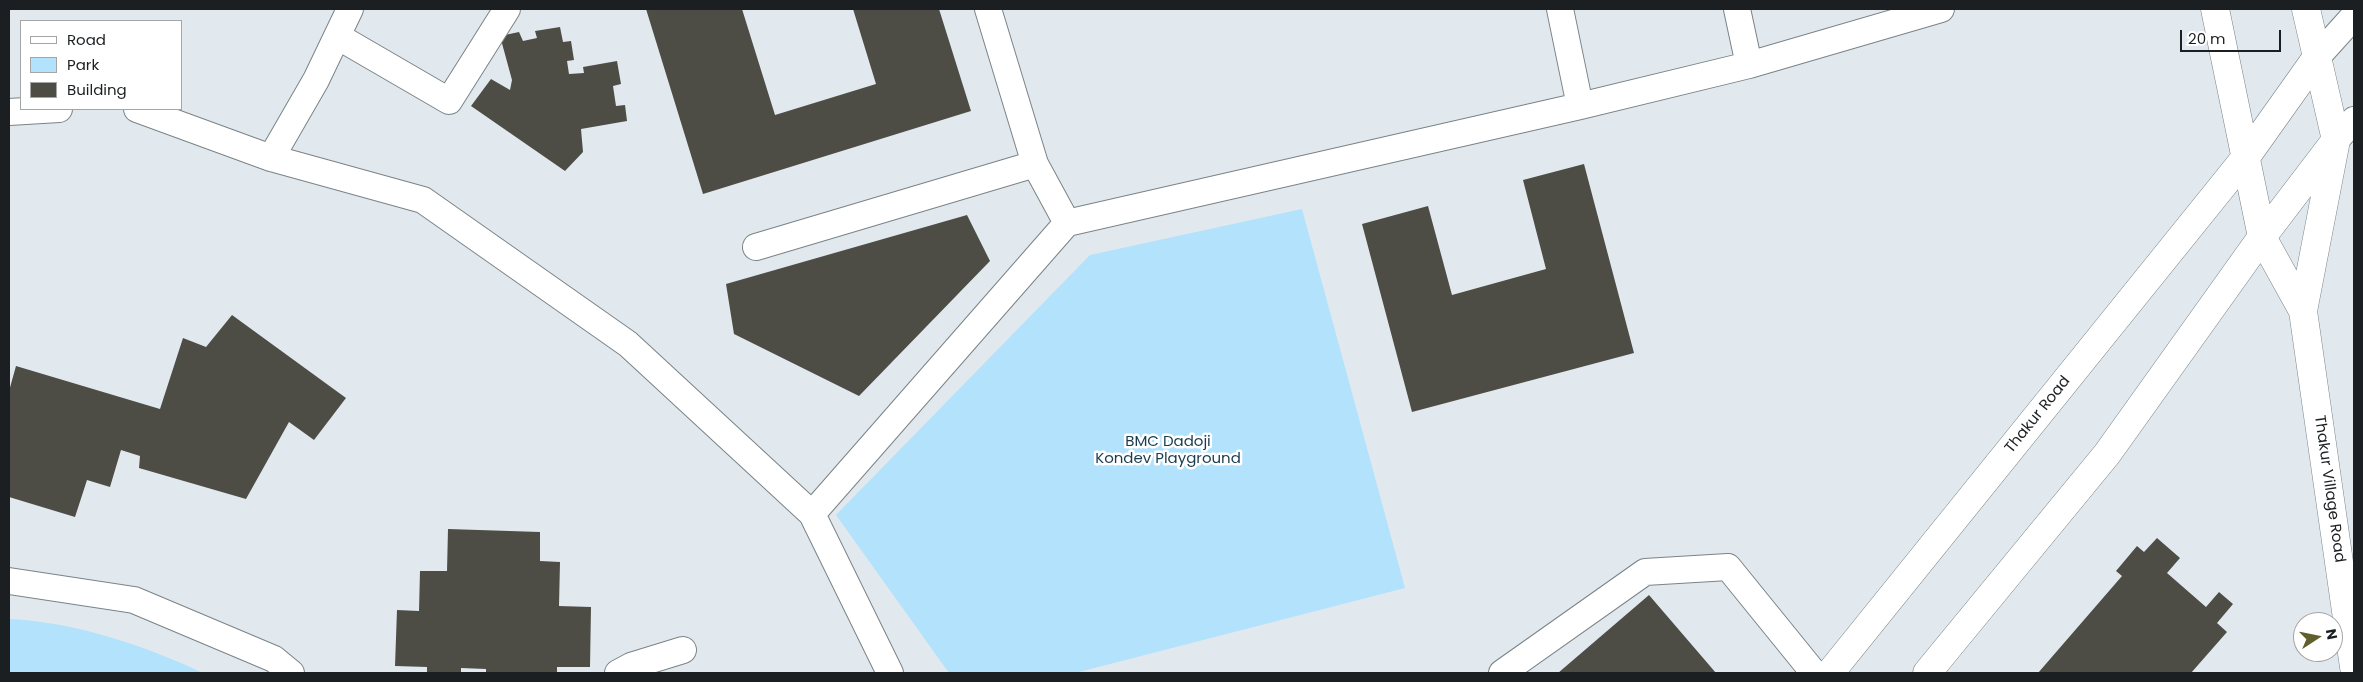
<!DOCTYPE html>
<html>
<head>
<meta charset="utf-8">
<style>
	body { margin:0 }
	#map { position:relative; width:2363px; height:682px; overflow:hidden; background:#e1e9ee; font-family:Poppins,sans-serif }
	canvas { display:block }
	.frame { position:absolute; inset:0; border:10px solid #1c1f21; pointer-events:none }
	.legend { position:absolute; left:20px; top:20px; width:162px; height:90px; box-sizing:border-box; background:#fff; border:1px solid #a4a5a6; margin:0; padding:6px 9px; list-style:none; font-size:15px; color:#1c1f21 }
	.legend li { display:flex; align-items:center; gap:10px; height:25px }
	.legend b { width:25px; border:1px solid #a4a5a6 }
	.north { position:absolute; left:2293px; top:612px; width:50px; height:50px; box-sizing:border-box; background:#fff; border:1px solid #a4a5a6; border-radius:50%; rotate:79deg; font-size:14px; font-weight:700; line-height:20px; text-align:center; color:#1c1f21 }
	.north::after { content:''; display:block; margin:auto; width:18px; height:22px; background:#61602d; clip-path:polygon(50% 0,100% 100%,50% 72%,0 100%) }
	.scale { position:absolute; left:2180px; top:30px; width:101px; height:22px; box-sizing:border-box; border:2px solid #1c1f21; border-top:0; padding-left:6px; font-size:15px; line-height:18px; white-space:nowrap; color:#1c1f21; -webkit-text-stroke:4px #fff; paint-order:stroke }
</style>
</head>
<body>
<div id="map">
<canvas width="2363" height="682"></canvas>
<div class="frame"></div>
<ul class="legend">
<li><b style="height:6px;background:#fff"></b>Road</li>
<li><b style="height:14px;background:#b2e2fc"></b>Park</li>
<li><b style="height:14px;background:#4d4d46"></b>Building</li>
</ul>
<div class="north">N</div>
<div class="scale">20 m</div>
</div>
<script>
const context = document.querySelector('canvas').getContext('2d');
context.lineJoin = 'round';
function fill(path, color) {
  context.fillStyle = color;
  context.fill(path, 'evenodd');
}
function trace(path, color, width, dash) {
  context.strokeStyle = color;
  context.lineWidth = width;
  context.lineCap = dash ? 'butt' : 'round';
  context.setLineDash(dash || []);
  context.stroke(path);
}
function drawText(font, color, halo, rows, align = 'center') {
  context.font = font + ' Poppins,sans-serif';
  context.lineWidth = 5;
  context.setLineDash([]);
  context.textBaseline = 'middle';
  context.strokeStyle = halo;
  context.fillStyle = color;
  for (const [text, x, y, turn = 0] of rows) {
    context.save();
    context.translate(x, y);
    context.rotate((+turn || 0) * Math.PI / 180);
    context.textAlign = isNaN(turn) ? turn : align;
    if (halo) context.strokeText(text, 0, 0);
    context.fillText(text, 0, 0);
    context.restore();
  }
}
const green = new Path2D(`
	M1302 209 1405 588 1075 673H949L836 515 1090 255Z
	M9 619C75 622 144 645 203 673H9Z`);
const building = new Path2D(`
	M646 9H742L775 115 876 84 853 9H939L971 111 703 194Z
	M560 27 563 42 571 41 574 60 567 61 569 74 584 73 583 67 617 61 621 84 613 86 616 106 625 105 627 121 581 129 583 152 565 171 471 106 491 79 510 90 512 80 500 36 519 32 523 41 537 38 535 31Z
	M1584 164 1634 353 1412 412 1362 224 1428 206 1452 295 1546 269 1523 180Z
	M967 215 990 261 859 396 734 334 726 284Z
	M232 315 346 398 314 440 289 422 246 499 139 468 140 456 121 450 110 487 87 480 75 517 9 497V391L16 366 160 409 183 338 206 347Z
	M448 529 540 532V561L560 562 559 606 591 607 590 667H557V673H486V669L461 668V673H427V667L395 666 397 610 419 611 420 571H447Z
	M2157 538 2180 558 2167 573 2206 607 2219 592 2233 604 2217 623 2227 632 2191 673H2038L2122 576 2116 571 2137 546 2144 552Z
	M1649 595 1716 673H1558Z`);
const street = new Path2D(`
	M988 9 1035 164 1067 223 1580 106 1749 65 1941 9
	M1560 9 1580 106
	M1737 9 1749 65
	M337 36 449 101 507 9
	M2317 57 2354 16
	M137 109 271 158 423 200 628 344 812 514 890 673
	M9 112 59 109
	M2336 140 2354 120
	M271 158 316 80 350 9
	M756 247 1035 164
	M812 514 1067 223
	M9 581 134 600 274 659 291 673
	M618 673 631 666 683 650
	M1502 673 1645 572 1728 567 1814 673`);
const secondary = new Path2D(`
	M2215 9 2262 237 2303 311
	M2306 9 2336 140 2303 311 2354 667
	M1830 673 2246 157 2317 57
	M1927 673 2107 454 2262 237 2336 140`);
const streetNames = [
	["Thakur Road",2038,415,-51],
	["Thakur Village Road",2329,489,82]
];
const parkNames = [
	["BMC Dadoji",1168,442],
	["Kondev Playground",1168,459]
];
fill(green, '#b2e2fc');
fill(building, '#4d4d46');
trace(street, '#7b8387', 28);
trace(secondary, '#7b8387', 29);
trace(street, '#fff', 26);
trace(secondary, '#fff', 28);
drawText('15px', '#1c1f21', '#fff', streetNames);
drawText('15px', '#183c4e', '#fff', parkNames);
</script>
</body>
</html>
